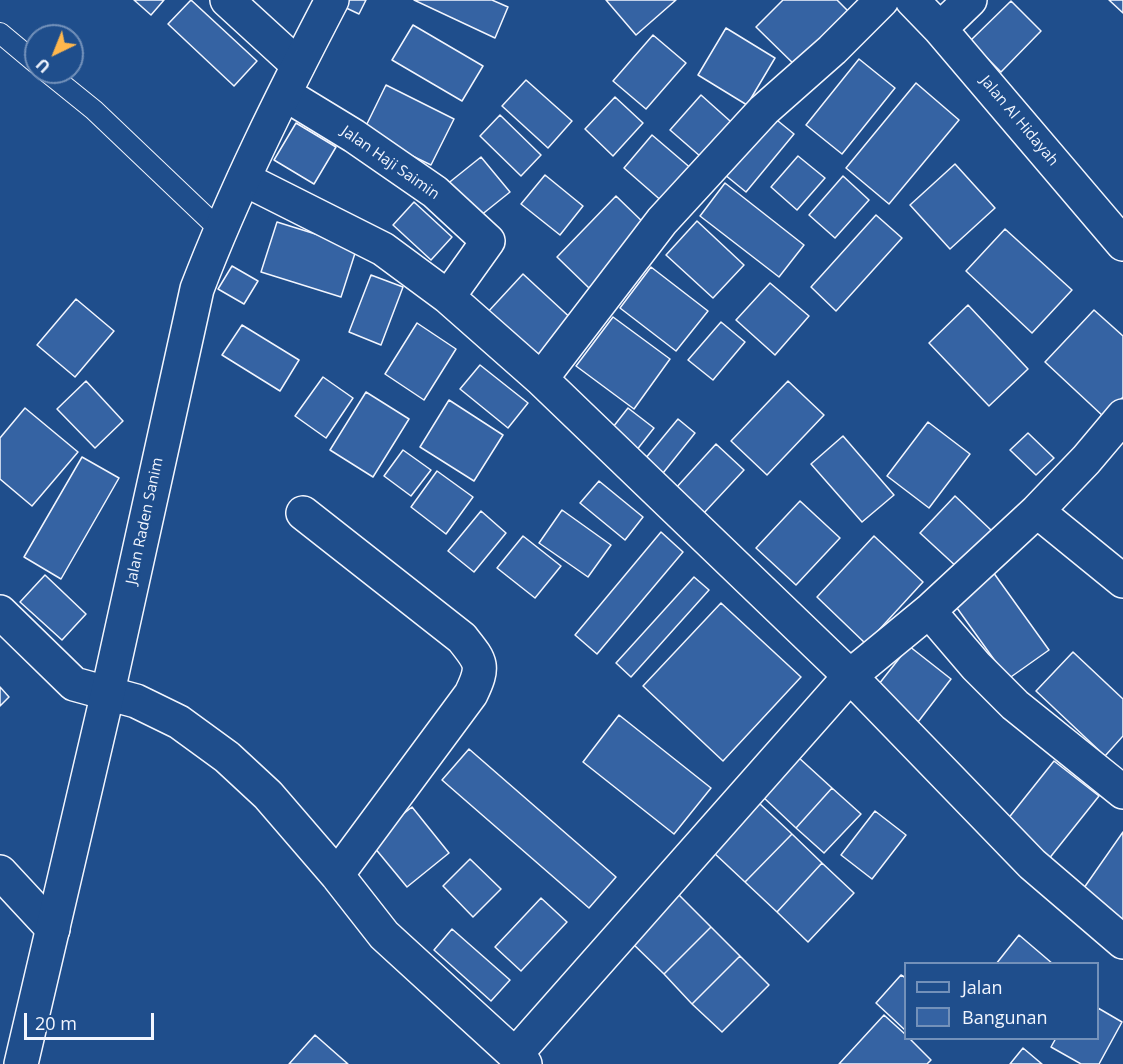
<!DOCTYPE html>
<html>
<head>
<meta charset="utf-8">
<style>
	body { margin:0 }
	#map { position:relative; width:1123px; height:1064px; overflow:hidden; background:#1f4e8c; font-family:"Open Sans",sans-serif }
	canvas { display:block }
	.legend { position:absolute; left:904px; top:962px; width:195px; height:78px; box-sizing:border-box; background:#1f4e8c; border:2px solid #7391ba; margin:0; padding:8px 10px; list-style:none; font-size:18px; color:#f2f6ff }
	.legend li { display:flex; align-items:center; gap:12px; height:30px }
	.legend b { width:30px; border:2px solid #7391ba }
	.north { position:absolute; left:24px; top:24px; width:60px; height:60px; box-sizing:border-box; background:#1f4e8c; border:2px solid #7391ba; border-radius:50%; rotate:223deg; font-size:16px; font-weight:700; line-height:24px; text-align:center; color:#f2f6ff }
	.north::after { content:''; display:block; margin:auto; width:21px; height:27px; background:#ffb74d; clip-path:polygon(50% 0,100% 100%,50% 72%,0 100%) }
	.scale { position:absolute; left:24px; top:1013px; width:130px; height:27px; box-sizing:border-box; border:3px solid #f2f6ff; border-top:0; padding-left:8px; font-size:18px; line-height:21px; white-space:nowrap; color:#f2f6ff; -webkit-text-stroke:4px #1f4e8c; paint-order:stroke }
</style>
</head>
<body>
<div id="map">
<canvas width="1123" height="1064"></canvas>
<ul class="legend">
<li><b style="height:8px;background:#1f4e8c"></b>Jalan</li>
<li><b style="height:16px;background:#3563a3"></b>Bangunan</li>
</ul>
<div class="north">U</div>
<div class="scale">20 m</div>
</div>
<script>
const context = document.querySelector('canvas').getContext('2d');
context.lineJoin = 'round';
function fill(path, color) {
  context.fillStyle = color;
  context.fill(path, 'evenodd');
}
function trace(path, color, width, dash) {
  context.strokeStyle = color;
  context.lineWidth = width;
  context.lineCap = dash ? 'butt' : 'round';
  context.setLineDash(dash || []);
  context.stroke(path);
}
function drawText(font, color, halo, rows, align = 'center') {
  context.font = font + ' "Open Sans",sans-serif';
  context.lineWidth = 4.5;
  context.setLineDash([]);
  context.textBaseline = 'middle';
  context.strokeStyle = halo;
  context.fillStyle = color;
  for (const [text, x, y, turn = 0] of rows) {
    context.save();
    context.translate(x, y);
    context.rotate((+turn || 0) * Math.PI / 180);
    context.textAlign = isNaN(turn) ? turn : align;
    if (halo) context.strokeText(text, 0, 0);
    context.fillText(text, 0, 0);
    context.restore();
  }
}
const building = new Path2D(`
	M134 0H164L151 15Z
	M191 0 257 61 234 86 168 24Z
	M344 0H366L359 14 342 6Z
	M414 0H492L508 7 495 38Z
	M606 0H676L636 35Z
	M783 0H837L855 18 802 72 756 27Z
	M1109 0H1123V13Z
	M1011 1 1041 31 1001 72 970 41Z
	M413 25 483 66 462 101 392 60Z
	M726 28 775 58 747 105 698 75Z
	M653 35 686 63 646 109 613 81Z
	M859 59 895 88 842 154 806 125Z
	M526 80 572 121 548 148 502 106Z
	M916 83 959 120 889 204 846 168Z
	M386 85 454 119 431 165 363 132Z
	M701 95 739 129 708 163 670 130Z
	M615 97 643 123 613 156 585 129Z
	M767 112 794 134 746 192 719 170Z
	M500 115 541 155 521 176 480 136Z
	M296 123 336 147 314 184 274 160Z
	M652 135 693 170 664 203 624 168Z
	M798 156 825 178 797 210 771 187Z
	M481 157 510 192 475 220 446 185Z
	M955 164 995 208 950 249 910 205Z
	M545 175 583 206 560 235 521 204Z
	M843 176 869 200 835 238 809 215Z
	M725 183 804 245 779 277 700 216Z
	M616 196 648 227 589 288 557 257Z
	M414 202 452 237 431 260 393 225Z
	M876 215 902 238 836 311 811 287Z
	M697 221 744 265 713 298 666 255Z
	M277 222 357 247 341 297 261 272Z
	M1005 229 1072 290 1032 333 966 271Z
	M232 266 258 281 244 304 218 289Z
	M651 267 708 311 676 351 620 308Z
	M523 274 575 322 538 362 486 314Z
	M371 275 403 287 381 345 349 332Z
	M770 283 809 316 775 355 736 320Z
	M76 299 114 331 75 377 37 345Z
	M968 305 1028 369 989 406 929 343Z
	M1094 310 1123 336V397L1104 417 1045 362Z
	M613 317 670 359 634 409 576 366Z
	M721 322 745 342 713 380 688 360Z
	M417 323 456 349 424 400 385 374Z
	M242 325 299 360 280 391 222 355Z
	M480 365 528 403 508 428 460 389Z
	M323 377 353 398 326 438 295 416Z
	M86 381 123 421 95 448 57 409Z
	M788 381 824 415 767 475 731 441Z
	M366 392 409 419 373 477 330 450Z
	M449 400 503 435 474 481 420 447Z
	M25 408 78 452 32 506 0 479V438Z
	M628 408 654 428 632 456 606 436Z
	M678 419 695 433 663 473 645 459Z
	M928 422 970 454 929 508 887 476Z
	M1028 433 1054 458 1036 475 1010 450Z
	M843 436 894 495 862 522 811 464Z
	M716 444 744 470 702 515 675 489Z
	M403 450 431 470 411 496 384 476Z
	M82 457 119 478 61 579 24 557Z
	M437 471 473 497 446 534 411 507Z
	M599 481 643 517 625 540 580 503Z
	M955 496 992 531 958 568 920 533Z
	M800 501 840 538 796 585 756 548Z
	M562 510 611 545 588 577 539 543Z
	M481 511 506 533 474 572 448 551Z
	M661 532 683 552 597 654 575 635Z
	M523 536 561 566 535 598 497 568Z
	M874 536 923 582 866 644 817 597Z
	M993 572 1049 650 1008 679 952 601Z
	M45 575 86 614 62 640 20 602Z
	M694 577 709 590 631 677 616 663Z
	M721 603 801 677 723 761 643 686Z
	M909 646 951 679 918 722 875 689Z
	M1073 652 1123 699V736L1105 756 1036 691Z
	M0 687 9 697 0 706Z
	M619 715 711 788 674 834 583 762Z
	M469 749 616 877 589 908 442 780Z
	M798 757 832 788 796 828 762 796Z
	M1054 761 1099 796 1048 860 1003 825Z
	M832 788 861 814 824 853 796 828Z
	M759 803 792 834 745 882 713 852Z
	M412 807 449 853 407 887 369 841Z
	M875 811 906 835 872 879 841 855Z
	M1123 832V926L1079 895Z
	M792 834 822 863 777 912 745 882Z
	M470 859 501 889 473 917 443 886Z
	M822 863 854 893 808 942 777 912Z
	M677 893 711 927 664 974 630 941Z
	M541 898 567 922 521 971 495 947Z
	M711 927 740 956 692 1004 664 974Z
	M452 929 510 980 491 1001 434 950Z
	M1019 935 1053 964H996Z
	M740 956 769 985 722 1032 692 1004Z
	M901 975 906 978V1031L876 1003Z
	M1098 1008 1122 1022 1099 1064H1081L1051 1047 1056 1038H1098Z
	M884 1015 906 1035V1038H909L931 1060 927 1064H839Z
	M315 1035 348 1064H289Z
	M1023 1048 1042 1064H1010Z`);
const service = new Path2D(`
	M0 33 36 63
	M47 72 94 110 220 230`);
const minor = new Path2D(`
	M227 0 298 65
	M912 0 940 29 1123 244
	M940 29 970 0
	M285 94 354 136 435 192 488 241 448 297
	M244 179 383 249 448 297 541 379 850 676 1032 864 1123 942
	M541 379 662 221 764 110 832 50 882 0
	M1037 511 1123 581
	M303 513 462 638C481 662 485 665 471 694L337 875
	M929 611 976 666 1015 705 1123 792
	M0 612 74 684 136 701 179 722 227 757 268 795 337 875 384 935 525 1064
	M0 872 53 929
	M515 1055 850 676 929 611 1037 511 1086 460 1123 416`);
const tertiary = new Path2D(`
	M21 1064 108 692 197 289C235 190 283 94 332 0`);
const streetNames = [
	["Jalan Al Hidayah",1019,121,50],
	["Jalan Haji Saimin",390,163,35],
	["Jalan Raden Sanim",145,521,-78]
];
fill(building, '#3563a3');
trace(building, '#f2f6ff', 1.5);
trace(service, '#f2f6ff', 22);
trace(minor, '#f2f6ff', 36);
trace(tertiary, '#f2f6ff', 36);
trace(service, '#1f4e8c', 20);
trace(minor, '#1f4e8c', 33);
trace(tertiary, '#1f4e8c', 33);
drawText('15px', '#f2f6ff', '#1f4e8c', streetNames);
</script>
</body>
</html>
